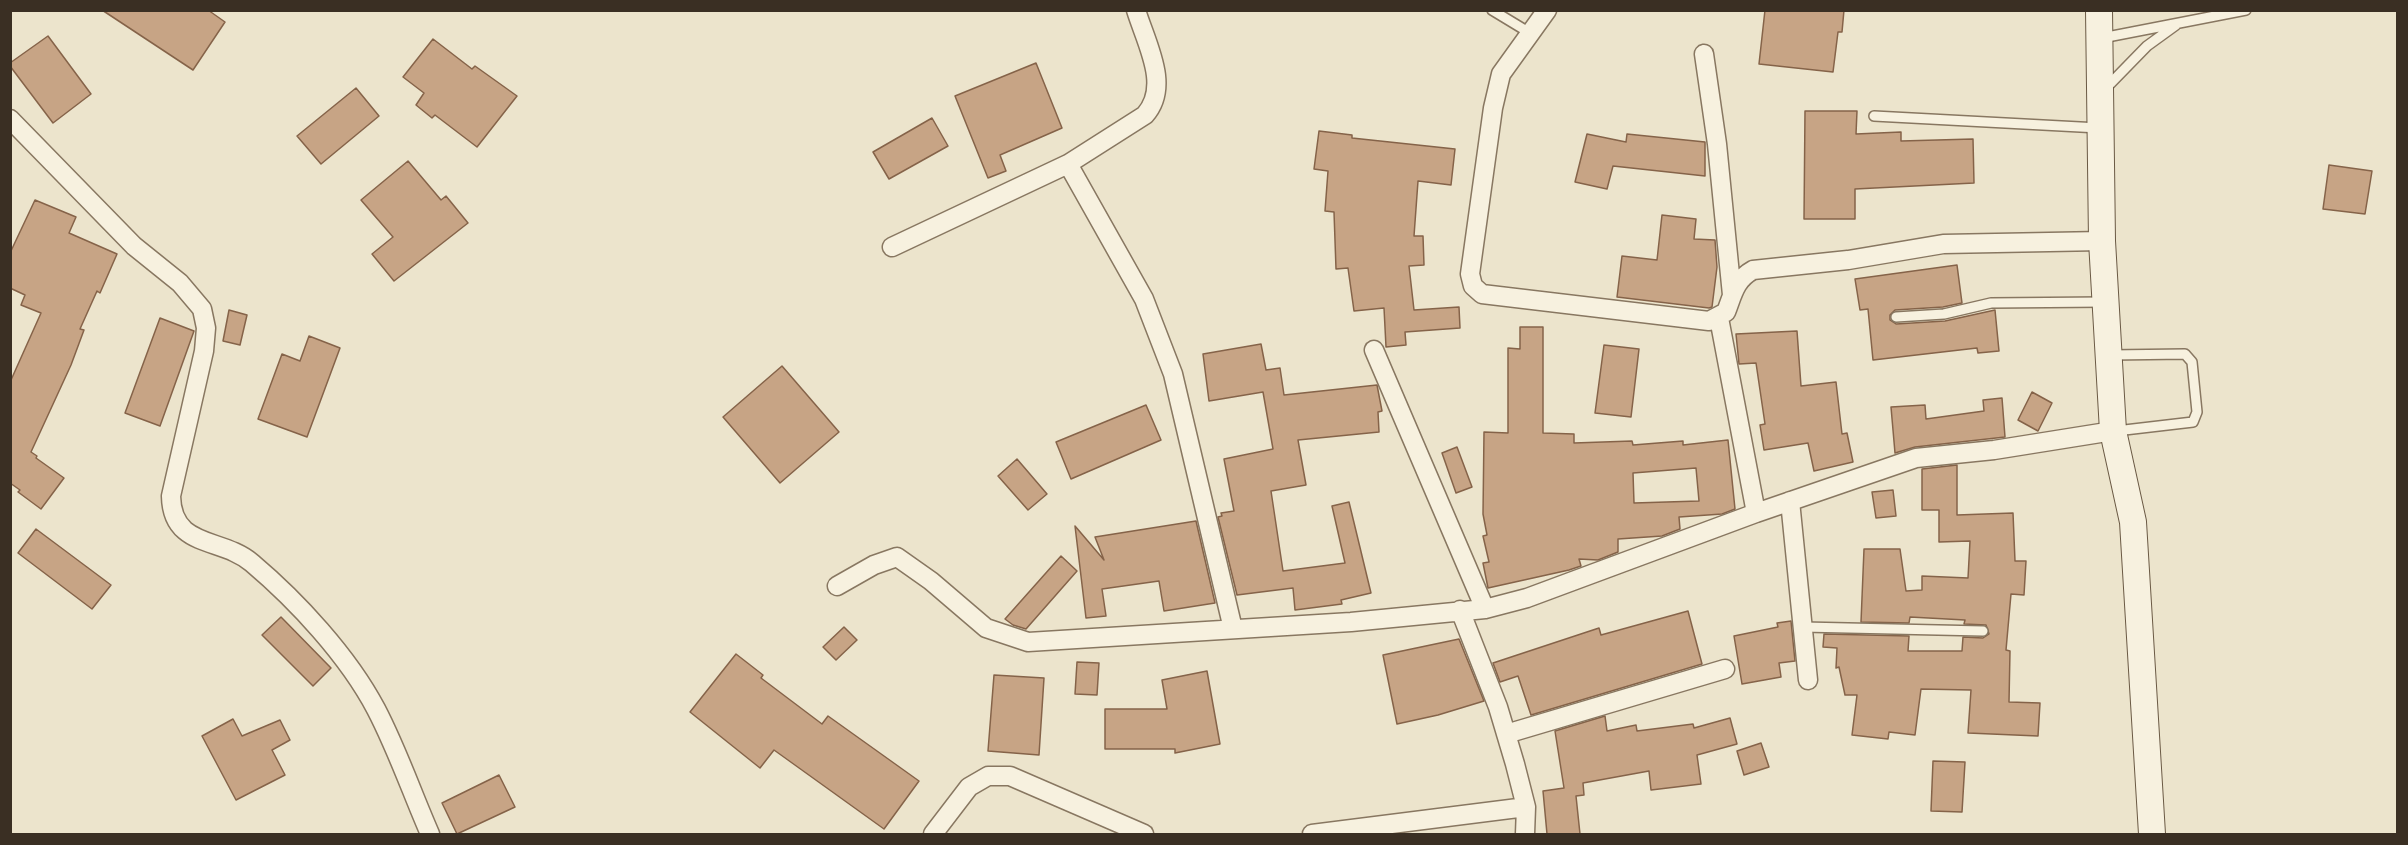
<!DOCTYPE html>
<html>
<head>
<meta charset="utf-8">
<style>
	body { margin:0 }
	#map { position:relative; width:2408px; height:845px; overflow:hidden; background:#ece4cc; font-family:"Zilla Slab",serif }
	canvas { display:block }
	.frame { position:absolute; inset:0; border:12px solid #3a2f23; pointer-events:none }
</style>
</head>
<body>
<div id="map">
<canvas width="2408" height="845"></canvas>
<div class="frame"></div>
</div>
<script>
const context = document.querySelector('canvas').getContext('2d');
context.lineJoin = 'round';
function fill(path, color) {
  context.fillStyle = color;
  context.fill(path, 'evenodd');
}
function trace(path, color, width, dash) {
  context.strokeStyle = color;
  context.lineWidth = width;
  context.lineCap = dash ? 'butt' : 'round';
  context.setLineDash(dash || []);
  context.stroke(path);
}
const building = new Path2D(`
	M102 10H208L225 22 193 70Z
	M1765 10H1844L1842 32H1838L1833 72 1759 64Z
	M48 36 91 94 53 123 10 66V63Z
	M433 39 472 69 475 66 517 96 477 147 435 115 432 118 416 105 424 93 403 77Z
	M1036 63 1062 128 1000 155 1006 171 988 178 955 96Z
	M356 88 379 116 321 164 297 136Z
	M1805 111H1857L1856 134 1901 132V141L1973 139 1974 183 1855 189V219H1804Z
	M932 118 948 146 889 179 873 152Z
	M1319 131 1352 135V138L1455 149 1451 185 1418 181 1414 236H1423L1424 265 1409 266 1414 310 1459 307 1460 328 1405 332 1406 345 1386 347 1384 308 1354 311 1348 268 1336 269 1334 212 1325 211 1328 171 1314 169Z
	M1587 134 1626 142 1627 134 1705 142V176L1613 166 1607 189 1575 182Z
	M408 161 441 200 446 196 468 223 394 281 372 254 393 237 361 200Z
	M2329 165 2372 171 2365 214 2323 209Z
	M35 200 76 217 69 233 117 254 100 293 97 291 80 329 84 330 71 365 31 452 37 456 36 458 64 478 41 509 18 492 20 490 10 483 11 380 41 313 21 305 25 295 10 288V253Z
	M1662 215 1696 219 1694 239 1715 240 1717 267 1712 307 1709 308 1617 297 1622 256 1657 260Z
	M1957 265 1962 303 1943 307 1895 310 1890 315V320L1896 324 1945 321 1995 310 1999 351 1978 353 1977 348 1873 360 1868 309 1860 310 1855 279Z
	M229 310 247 315 240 345 223 341Z
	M160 318 194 331 160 426 125 413Z
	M1520 327H1543V433L1574 434V443L1632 441 1633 445 1683 441V445L1728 440 1735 509 1722 514 1679 517 1680 529 1662 536 1618 539V552L1598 560 1579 559 1581 566 1569 570 1488 588 1483 563 1489 562 1483 536 1487 535 1483 514 1484 432 1508 433V348L1520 349ZM1696 468 1699 501 1634 503 1633 473Z
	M1797 331 1801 386 1836 382 1842 434 1847 433 1853 462 1814 471 1808 443 1764 450 1760 425 1765 424 1756 363 1739 364 1736 334Z
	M309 336 340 348 307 437 258 419 282 354 300 361Z
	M1261 344 1266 370 1280 368 1284 395 1377 385 1382 411 1378 412 1379 432 1298 440 1306 485 1271 491 1283 571 1345 563 1332 506 1349 502 1371 593 1341 600 1342 604 1295 610 1293 588 1237 595 1218 517 1222 516 1221 513 1234 511 1224 459 1273 449 1263 392 1209 401 1203 354Z
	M1604 345 1639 349 1631 417 1595 413Z
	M782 366 839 432 780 483 723 417Z
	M2032 392 2052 403 2038 431 2018 420Z
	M2002 398 2005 437 1915 447 1895 453 1891 407 1925 405 1926 419 1984 411 1983 400Z
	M1146 405 1161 440 1071 479 1056 442Z
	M1457 447 1472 487 1456 493 1442 453Z
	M1017 459 1047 494 1028 510 998 476Z
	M1957 465V515L2013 513 2015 561H2026L2024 595 2011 594 2006 650 2010 651 2009 702 2040 703 2038 736 1968 733 1971 690 1921 689 1915 735 1889 732 1888 739 1852 735 1857 695H1845L1839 667 1836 668 1837 648 1823 647 1824 634 1909 636 1908 651H1962L1963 637 1983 638 1989 634 1986 625 1964 624 1965 620 1910 617 1909 623 1861 622 1864 549H1900L1906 591 1922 590V576L1968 578 1970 541 1939 542V510H1922V469Z
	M1893 490 1896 516 1876 518 1872 492Z
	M1196 521 1215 603 1164 611 1159 581 1102 589 1106 616 1086 618 1075 526 1104 560 1095 537Z
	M36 529 111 585 92 609 18 553Z
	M1061 556 1077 571 1026 629 1013 625 1005 619Z
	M1688 611 1702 664 1531 715 1518 676 1500 682 1493 663 1599 628 1601 635Z
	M281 617 331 668 313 686 262 635Z
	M1791 621 1795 661 1779 663 1781 677 1742 684 1734 636 1778 627 1777 623Z
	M844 627 857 640 836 660 823 647Z
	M1459 639 1484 701 1438 715 1397 724 1383 655Z
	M736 654 763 675 761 678 822 724 828 716 919 781 884 829 774 750 760 768 690 712Z
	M1077 662 1099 663 1097 695 1075 694Z
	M1207 671 1220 744 1175 753V749H1105V709H1167L1162 680Z
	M994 675 1044 678 1039 755 988 751Z
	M1605 716 1607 731 1636 725 1637 731 1693 724 1694 728 1730 718 1737 744 1697 755 1701 784 1651 790 1649 771 1583 783 1584 795 1576 796 1580 834H1547L1543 791 1564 788 1555 731Z
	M233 719 242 736 280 720 290 740 272 750 285 775 236 800 202 736Z
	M1761 743 1769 767 1744 775 1737 751Z
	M1933 761 1965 762 1962 812 1931 811Z
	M499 775 515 807 457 834 442 803Z`);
const lane = new Path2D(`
	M1492 10 1530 33
	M2102 38 2246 10
	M2106 88 2147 46 2176 25
	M1874 116 2099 128
	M1896 317 1944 314 1991 303 2104 302
	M2111 355 2185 354 2192 362 2197 412 2193 422 2116 431
	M1803 627 1983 631`);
const street = new Path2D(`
	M1547 10 1501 74 1493 108 1470 274 1473 286 1482 294 1709 321 1726 312C1733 294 1735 280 1753 270L1848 260 1943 244 2102 241
	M1704 54 1717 144 1732 295
	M10 119 134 246 180 283 202 309 206 328 204 351 171 496C172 549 222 537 252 563 297 601 348 656 376 709 397 749 412 793 430 834
	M1068 164 1144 299 1173 374 1233 629
	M892 247 1068 164 1145 115C1171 86 1146 43 1136 10
	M1719 318 1756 513
	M1374 350 1485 609
	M1790 501 1808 680
	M837 586 874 565 897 557 931 581 986 628 1028 642 1351 622 1485 609 1527 598 1756 513 1916 458 1994 450 2113 431
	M1460 610 1498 707 1515 764 1526 807 1525 834
	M1506 734 1725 669
	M933 834 969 787 988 776H1010L1144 834
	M1312 834 1526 807`);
const secondary = new Path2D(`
	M2099 10 2102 241 2113 431 2133 522 2152 834`);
fill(building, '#c7a485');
trace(building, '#856349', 1.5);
trace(lane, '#887761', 12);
trace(street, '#887761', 21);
trace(secondary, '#6a5944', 28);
trace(lane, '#f7f1df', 9);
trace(street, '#f7f1df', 18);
trace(secondary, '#f7f1df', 26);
</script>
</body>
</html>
